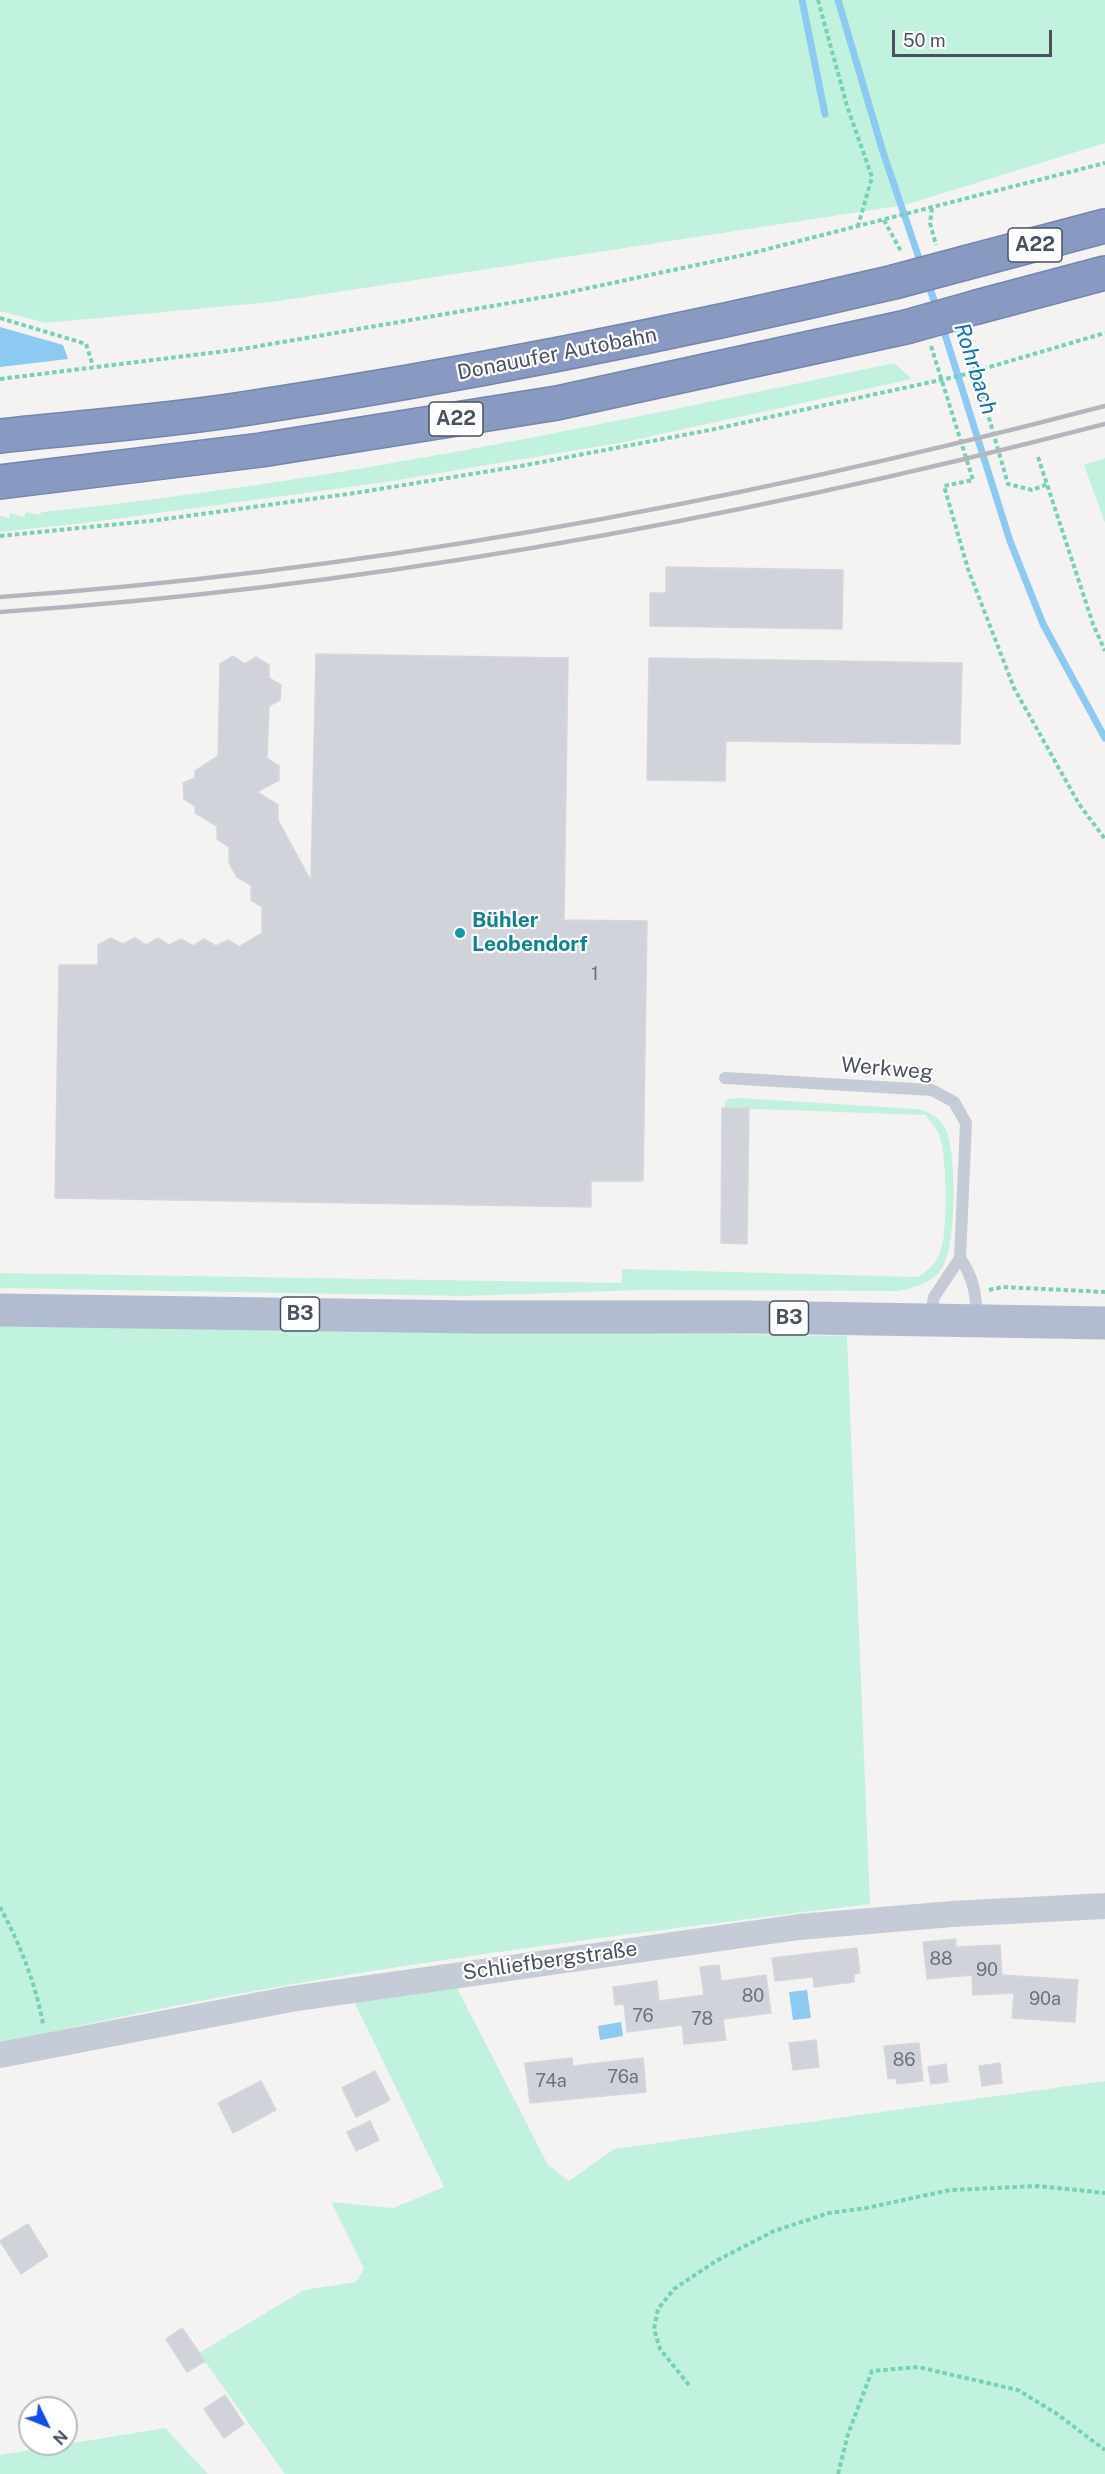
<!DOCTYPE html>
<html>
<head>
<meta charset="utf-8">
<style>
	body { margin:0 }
	#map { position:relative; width:1105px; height:2474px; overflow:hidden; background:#f5f3f2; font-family:"Public Sans",sans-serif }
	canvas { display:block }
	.north { position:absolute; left:18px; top:2396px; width:60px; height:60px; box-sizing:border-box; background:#fff; border:2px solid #b6b9c0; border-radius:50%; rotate:133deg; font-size:16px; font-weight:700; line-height:24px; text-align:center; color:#495161 }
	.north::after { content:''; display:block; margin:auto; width:21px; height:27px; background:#134cee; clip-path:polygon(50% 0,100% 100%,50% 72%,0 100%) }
	.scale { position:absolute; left:892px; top:30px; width:160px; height:27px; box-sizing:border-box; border:3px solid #495161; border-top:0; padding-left:8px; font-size:18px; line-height:21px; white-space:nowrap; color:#495161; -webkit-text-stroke:4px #fff; paint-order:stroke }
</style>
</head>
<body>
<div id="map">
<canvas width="1105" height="2474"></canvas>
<div class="north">N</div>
<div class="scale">50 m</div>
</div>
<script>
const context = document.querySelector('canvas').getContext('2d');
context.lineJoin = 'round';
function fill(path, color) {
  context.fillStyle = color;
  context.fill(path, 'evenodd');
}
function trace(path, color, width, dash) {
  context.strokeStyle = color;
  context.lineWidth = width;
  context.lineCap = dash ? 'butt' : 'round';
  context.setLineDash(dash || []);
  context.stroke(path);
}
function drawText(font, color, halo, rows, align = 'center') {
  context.font = font + ' "Public Sans",sans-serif';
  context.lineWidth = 4.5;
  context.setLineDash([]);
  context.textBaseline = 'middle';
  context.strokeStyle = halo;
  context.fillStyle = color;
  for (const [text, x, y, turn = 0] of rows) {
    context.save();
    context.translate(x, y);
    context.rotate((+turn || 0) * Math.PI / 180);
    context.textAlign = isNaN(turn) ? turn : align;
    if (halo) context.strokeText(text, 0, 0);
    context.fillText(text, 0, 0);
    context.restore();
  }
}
const green = new Path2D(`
	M0 0H1105V143L905 205 272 302 45 323 0 311Z
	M894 363 912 379 625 442 386 482 85 523 0 532V516L9 518 10 513 24 517 26 512 39 515 42 512C329 483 612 423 894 363Z
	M1105 458V523L1084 465Z
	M739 1098 917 1109C930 1112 940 1118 946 1130 957 1154 956 1241 944 1264 935 1283 917 1287 898 1291L642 1290 465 1296 0 1288V1273L622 1283V1269L917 1277C928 1272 937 1262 941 1250 948 1230 947 1153 939 1134 935 1126 930 1121 925 1115L725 1108 724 1102 729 1099Z
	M0 1323 847 1336 870 1904C579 1940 286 1975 0 2044Z
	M453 1980 548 2165 569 2181 614 2149 1105 2081V2474H285L199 2353 304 2290 356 2282 364 2269 331 2202 393 2208 444 2187 351 1995Z
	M165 2428 208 2474H0V2455Z`);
const water = new Path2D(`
	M0 327 63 345 68 359 0 367Z
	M807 1990 811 2018 793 2020 789 1992Z
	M621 2022 623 2036 600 2040 598 2026Z`);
const stream = new Path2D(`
	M802 0 825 114
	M838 0 883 152 922 267
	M928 283 937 309
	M942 325 1010 541 1043 624 1105 738`);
const building = new Path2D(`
	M666 567 843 570 842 629 650 626V593H666Z
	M316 654 568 658 564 920 647 921 643 1181H591V1207L55 1198 59 965H98V945L111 938 123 944 135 938 146 945 158 938 169 945 181 939 193 946 204 939 216 946 228 940 239 947 262 933V907L251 900V885L237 877 229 863V847L217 839V826L195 813V806L184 799 183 783 195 778V771L218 756 220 664 233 656 245 664 256 657 269 665V678L281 685 280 700 269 706 267 758 279 766V780L257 792 278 805V820L311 881Z
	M649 658 962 663 960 744 726 741 725 781 647 780Z
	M722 1108H749L747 1244 721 1243Z
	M956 1939V1947L1000 1945 1002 1975 1078 1980 1075 2022 1012 2018 1014 1993 973 1995 972 1975 927 1979 923 1942Z
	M857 1948 860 1973 854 1974V1982L814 1987 813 1977 775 1981 772 1958Z
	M719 1965 721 1981 766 1975 771 2013 723 2019 726 2040 684 2044 682 2025 627 2032 624 2004 615 2005 613 1987 657 1981 659 2001 704 1995 700 1967Z
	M816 2040 819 2067 793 2070 789 2043Z
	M919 2043 923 2081 897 2084 896 2078 888 2079 884 2046Z
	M572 2058 573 2066 643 2058 646 2092 530 2103 525 2063Z
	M1000 2063 1002 2083 982 2086 979 2066Z
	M946 2064 948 2082 931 2084 928 2067Z
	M375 2071 390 2100 356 2117 342 2088Z
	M261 2081 276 2110 233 2133 218 2103Z
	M370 2121 379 2140 356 2151 347 2132Z
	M28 2224 48 2256 21 2274 0 2241Z
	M182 2328 205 2361 187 2372 166 2339Z
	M225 2395 244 2424 224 2438 204 2409Z`);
const path = new Path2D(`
	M818 0 847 106 872 177 858 226
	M932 208 930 223 936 245
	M884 220 902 253
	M0 318 86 344 93 366
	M966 338 1008 484 1032 490 1048 484
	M931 346 973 480 944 486 968 569 1014 688 1079 804 1105 839
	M0 379 242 349 556 295 748 254 1105 163
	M1038 457 1093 624 1105 651
	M0 536 158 520 355 493 521 466 710 430 959 376 1105 333
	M989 1290 1003 1287 1105 1292
	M0 1907C19 1942 36 1984 43 2024
	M689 2385 660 2349 654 2329 658 2309 674 2289 716 2261 774 2231 829 2213 866 2208 950 2190 1038 2186 1105 2193
	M838 2474 848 2434 872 2371 918 2367 1018 2390 1057 2414 1105 2450`);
const lane = new Path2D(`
	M725 1078 932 1090 954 1102 966 1123 960 1258
	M960 1258C974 1278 976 1295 977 1319
	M930 1318 934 1297 960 1258`);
const street = new Path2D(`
	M0 2055 291 1999 799 1927 952 1914 1105 1906`);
const primary = new Path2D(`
	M0 1310 472 1317H751L1105 1323`);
const highway = new Path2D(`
	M965 263 1105 226
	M977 307 1105 273
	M0 436C83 427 167 421 249 408 466 375 681 332 894 282
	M0 482 261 450 557 403 906 327`);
const rail = new Path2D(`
	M0 597C374 571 743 501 1105 406
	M0 612C374 587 743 518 1105 424`);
const highwayBridge = new Path2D(`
	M894 282 965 263
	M906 327 977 307`);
const markers = [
	[460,933,6,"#0f9aa8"]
];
const numberNames = [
	["1",595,974],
	["88",941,1959],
	["90",987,1970],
	["80",753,1996],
	["90a",1045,1999],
	["76",643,2016],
	["78",702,2019],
	["86",904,2060],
	["76a",623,2077],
	["74a",551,2081]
];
const shields = [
	[1035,245,54],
	[456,419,54],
	[300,1314,39],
	[789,1318,39]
];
const shieldNames = [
	["A22",1035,245],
	["A22",456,419],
	["B3",300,1314],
	["B3",789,1318]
];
const streetNames = [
	["Donauufer Autobahn",557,354,-11],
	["Werkweg",887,1069,5],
	["Schliefbergstraße",550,1961,-8]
];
const cultureNames = [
	["Bühler",472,921],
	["Leobendorf",472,945]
];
const waterNames = [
	["Rohrbach",975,369,72]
];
fill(green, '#c1f2dd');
fill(water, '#8ccaf1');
trace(stream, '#8ccaf1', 7);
fill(building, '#d1d3da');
trace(building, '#d6d7de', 1.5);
trace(highway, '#7485ae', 36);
trace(path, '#76d2b5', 4, [4.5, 3]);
trace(lane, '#c6ccd7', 12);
trace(street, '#c6ccd7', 26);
trace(primary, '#b1bcd1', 33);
trace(highway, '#899ac2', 33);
trace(rail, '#b4b6bd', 4.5);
trace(highwayBridge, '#7485ae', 36, []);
trace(highwayBridge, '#899ac2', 33);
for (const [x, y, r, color] of markers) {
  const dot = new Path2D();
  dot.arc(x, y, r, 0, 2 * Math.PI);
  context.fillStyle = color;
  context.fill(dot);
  trace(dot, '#fff', 2);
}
drawText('18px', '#6b727f', null, numberNames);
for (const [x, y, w] of shields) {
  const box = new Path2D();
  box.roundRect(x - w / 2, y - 17, w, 34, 4.5);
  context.fillStyle = '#fff';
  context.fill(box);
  trace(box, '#495161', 1.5);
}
drawText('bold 20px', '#495161', null, shieldNames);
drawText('21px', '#495161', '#fff', streetNames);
drawText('bold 21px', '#0d838f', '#fff', cultureNames, 'left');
drawText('italic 22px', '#0673b7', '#fff', waterNames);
</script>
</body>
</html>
